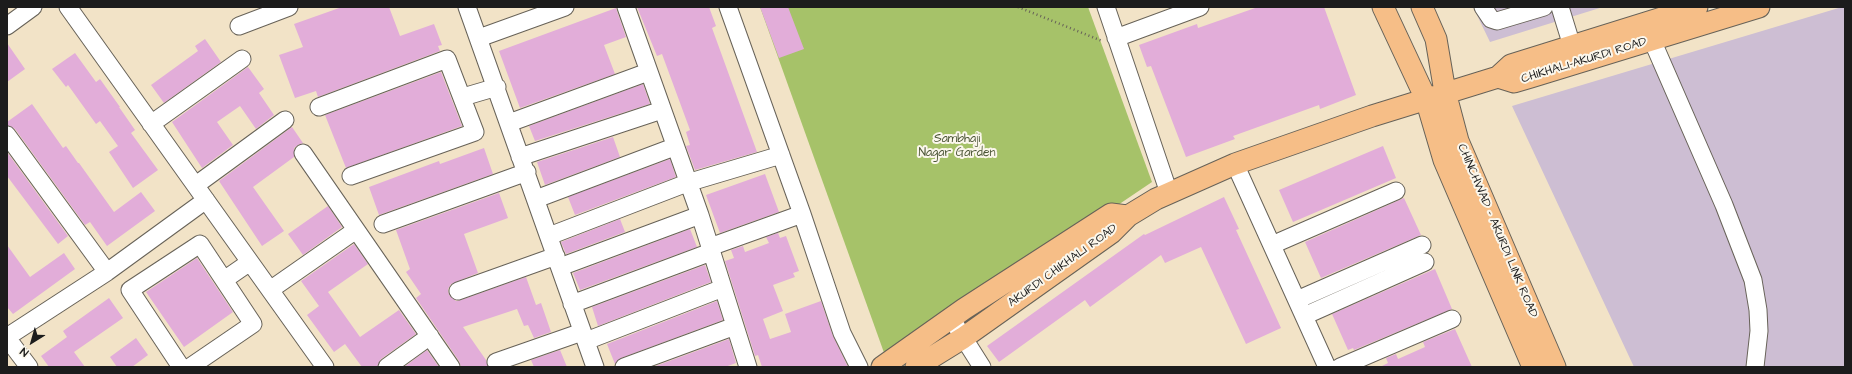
<!DOCTYPE html>
<html>
<head>
<meta charset="utf-8">
<style>
	body { margin:0 }
	#map { position:relative; width:1852px; height:374px; overflow:hidden; background:#f2e3c7; font-family:"Architects Daughter",sans-serif }
	canvas { display:block }
	.frame { position:absolute; inset:0; border:8px solid #1c1c1c; pointer-events:none }
	.north { position:absolute; left:12px; top:322px; width:40px; height:40px; -webkit-text-stroke:3px #fbf7ec; paint-order:stroke; rotate:217deg; font-size:11px; font-weight:700; line-height:16px; text-align:center; color:#1c1c1c }
	.north::after { content:''; display:block; margin:auto; width:14px; height:18px; background:#1c1c1c; clip-path:polygon(50% 0,100% 100%,50% 72%,0 100%) }
</style>
</head>
<body>
<div id="map">
<canvas width="1852" height="374"></canvas>
<div class="frame"></div>
<div class="north">N</div>
</div>
<script>
const context = document.querySelector('canvas').getContext('2d');
context.lineJoin = 'round';
function fill(path, color) {
  context.fillStyle = color;
  context.fill(path, 'evenodd');
}
function trace(path, color, width, dash) {
  context.strokeStyle = color;
  context.lineWidth = width;
  context.lineCap = dash ? 'butt' : 'round';
  context.setLineDash(dash || []);
  context.stroke(path);
}
function drawText(font, color, halo, rows, align = 'center') {
  context.font = font + ' "Architects Daughter",sans-serif';
  context.lineWidth = 4;
  context.setLineDash([]);
  context.textBaseline = 'middle';
  context.strokeStyle = halo;
  context.fillStyle = color;
  for (const [text, x, y, turn = 0] of rows) {
    context.save();
    context.translate(x, y);
    context.rotate((+turn || 0) * Math.PI / 180);
    context.textAlign = isNaN(turn) ? turn : align;
    if (halo) context.strokeText(text, 0, 0);
    context.fillText(text, 0, 0);
    context.restore();
  }
}
const industrial = new Path2D(`
	M1473 7H1603L1490 42Z
	M1842 7H1845V367H1634L1512 106Z`);
const green = new Path2D(`
	M760 7H1088L1152 182 887 361Z`);
const building = new Path2D(`
	M342 7H389L400 36 434 24 442 45 438 46 440 51 318 97 316 91 295 98 279 55 303 47 294 24Z
	M637 7H709L716 26 712 28 757 152 695 170 686 146 690 145 686 132 690 130 662 54 657 56Z
	M760 7H788L804 49 779 58Z
	M1258 7H1324L1356 95 1320 109 1319 105 1233 136 1235 139 1186 157 1151 66 1147 67 1139 45 1197 24 1198 28Z
	M616 8 626 37 604 45 615 74 520 108 499 51Z
	M205 39 221 62 164 103 151 85 198 51 195 46Z
	M7 43 25 69 7 82Z
	M75 53 96 82 100 79 120 107H119L135 130 131 133 158 170 133 188 109 152 118 146 100 121 96 124 68 85 66 87 52 69Z
	M248 67 264 89 259 93 274 115 256 129 240 106 217 122 233 145 202 168 172 122Z
	M441 72 462 126 346 168 325 115Z
	M643 84 650 104 535 141 529 126Z
	M32 104 63 148 66 146 78 163H79L114 212 141 192 155 211 107 246 90 222 85 225 15 129 7 125V122Z
	M292 127 303 143 298 145 294 148V157L253 187 284 231 262 246 219 181Z
	M613 137 620 157 545 185 537 162Z
	M1383 146 1396 178 1293 222 1279 190Z
	M484 148 493 174 379 215 369 187 439 161 440 164Z
	M7 152 68 236 58 244 7 176Z
	M670 159 676 177 575 215 568 197Z
	M765 174 779 212 720 233 706 195Z
	M499 193 508 218 464 234 478 273 451 284 448 289 449 295 456 301 461 300 526 277 536 305 541 303 551 332 534 338 528 325 524 326 517 309 463 327 486 360 488 367H461L459 361 416 298 421 294 406 272 410 269 396 230Z
	M1224 197 1239 229 1236 230 1281 328 1246 344 1201 247 1165 263 1161 255 1090 307 1085 300 999 362 987 346 1144 234 1145 235Z
	M1404 198 1421 235 1321 278 1305 242Z
	M328 206 342 227 303 255 288 234Z
	M620 219 625 232 566 254 561 242Z
	M690 229 697 247 580 290 573 273Z
	M778 233 780 238 786 236 799 271 793 273 795 277 773 285 783 311 763 319 770 339 791 332 785 314 821 301 833 336 848 367H762L758 355 755 356 725 261 734 258 731 250 743 246 745 252 769 243 766 237Z
	M354 244 368 264 328 292 360 337 399 310 416 334 381 359 377 367H362L345 344 334 352 307 315 319 306 301 281Z
	M7 245 30 277 64 253 75 269 13 314 7 307Z
	M197 258 233 312 184 347 146 292Z
	M705 265 711 282 598 326 592 307Z
	M1435 269 1452 309 1354 350 1353 348 1348 350 1332 314Z
	M109 298 123 318 74 352 85 367H49L41 356 67 337 63 331Z
	M717 301 723 320 621 358 615 364 607 344Z
	M1455 329 1472 367H1380L1388 363 1386 358 1396 354 1398 359 1425 347 1423 342Z
	M136 338 148 355 132 367H117L110 357Z
	M729 339 736 363 725 367H653Z
	M427 350 439 367H404Z
	M560 350 567 367H534L531 360Z`);
const path = new Path2D(`
	M1018 7 1102 41`);
const minor = new Path2D(`
	M68 7 325 367
	M467 7 595 367
	M626 7 700 215 748 367
	M728 7 802 214 842 333 859 367
	M1106 7 1169 193
	M1483 7 1491 19 1497 21 1544 7
	M1560 7 1572 46
	M7 26 33 7
	M239 26 289 7
	M479 38 565 7
	M1116 38 1200 7
	M1652 40 1724 205 1753 280 1758 310 1759 331 1755 367
	M463 97 497 87
	M319 107 447 59 475 132 351 176
	M509 123 648 72
	M151 124 242 59
	M7 135 107 272
	M303 153 451 367
	M520 157 662 110
	M1235 164 1327 367
	M196 185 285 120
	M536 199 674 147
	M383 224 527 172
	M549 236 687 183 781 155
	M1272 245 1396 191
	M710 247 802 214
	M560 267 700 215
	M224 280 250 262
	M270 290 356 230
	M458 291 556 256
	M1297 300 1422 245
	M572 304 711 252
	M1304 316 1425 262
	M951 318 982 367
	M7 337 107 272 206 200
	M7 338 29 367
	M586 341 723 288
	M496 362 582 332
	M181 367 130 290 200 244 253 324 190 367
	M387 367 430 336
	M624 367 735 326
	M1340 367 1452 319`);
const major = new Path2D(`
	M1383 7 1426 99 1444 160 1533 367
	M1422 7 1436 39 1445 92 1458 141 1555 367
	M1498 77 1514 82 1531 77 1759 7
	M882 367 964 309 1111 214 1127 216
	M916 367 963 338 1111 233 1128 216 1156 199 1235 164 1372 116 1498 77 1511 65 1697 7`);
const streetNames = [
	["CHIKHALI-AKURDI ROAD",1584,61,-17],
	["CHINCHWAD - AKURDI LINK ROAD",1497,231,67],
	["AKURDI CHIKHALI ROAD",1063,266,-36]
];
const parkNames = [
	["Sambhaji",957,139],
	["Nagar Garden",957,153]
];
fill(industrial, '#cdbed3');
fill(green, '#a6c269');
fill(building, '#e2add9');
trace(minor, '#676258', 19);
trace(major, '#676258', 23);
trace(path, '#676258', 2.5, [1, 3]);
trace(minor, '#fff', 17);
trace(major, '#f6be87', 21);
drawText('12px', '#1c1c1c', '#fbf7ec', streetNames);
drawText('12px', '#4c5637', '#fbf7ec', parkNames);
</script>
</body>
</html>
